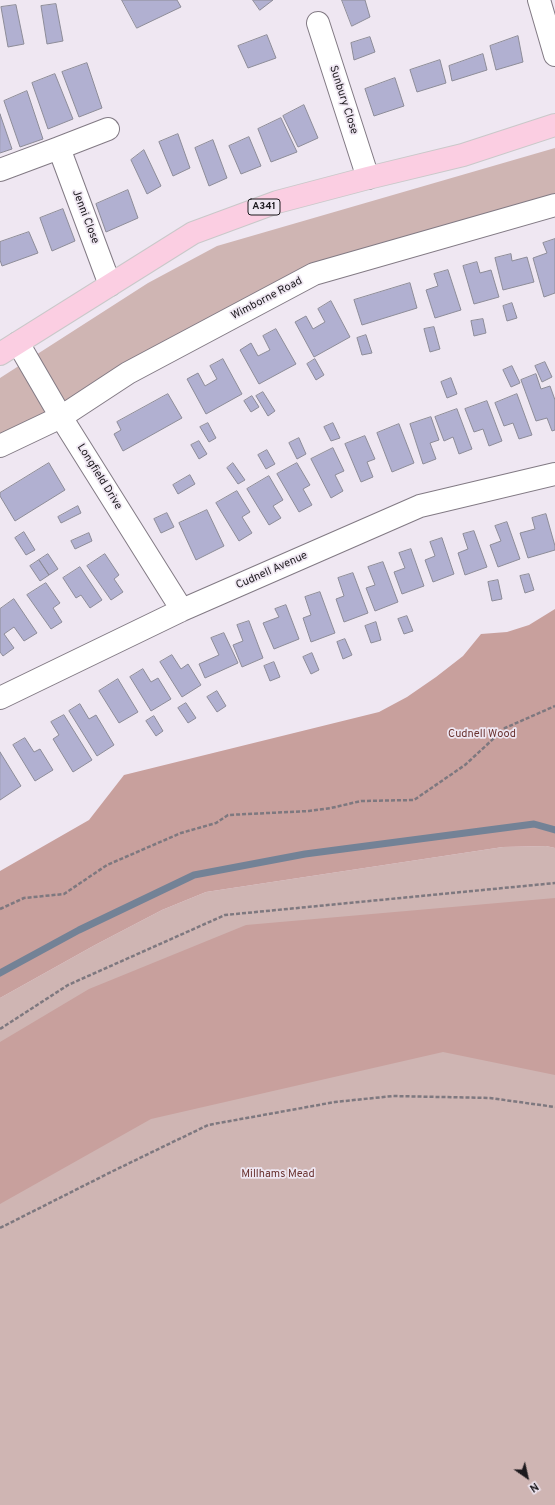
<!DOCTYPE html>
<html>
<head>
<meta charset="utf-8">
<style>
	body { margin:0 }
	#map { position:relative; width:555px; height:1505px; overflow:hidden; background:#efe7f2; font-family:Overpass,sans-serif }
	canvas { display:block }
	.north { position:absolute; left:507px; top:1457px; width:40px; height:40px; -webkit-text-stroke:3px #efe7f2; paint-order:stroke; rotate:146deg; font-size:11px; font-weight:700; line-height:16px; text-align:center; color:#1c191d }
	.north::after { content:''; display:block; margin:auto; width:14px; height:18px; background:#1c191d; clip-path:polygon(50% 0,100% 100%,50% 72%,0 100%) }
</style>
</head>
<body>
<div id="map">
<canvas width="555" height="1505"></canvas>
<div class="north">N</div>
</div>
<script>
const context = document.querySelector('canvas').getContext('2d');
context.lineJoin = 'round';
function fill(path, color) {
  context.fillStyle = color;
  context.fill(path, 'evenodd');
}
function trace(path, color, width, dash) {
  context.strokeStyle = color;
  context.lineWidth = width;
  context.lineCap = dash ? 'butt' : 'round';
  context.setLineDash(dash || []);
  context.stroke(path);
}
function drawText(font, color, halo, rows, align = 'center') {
  context.font = font + ' Overpass,sans-serif';
  context.lineWidth = 3.5;
  context.setLineDash([]);
  context.textBaseline = 'middle';
  context.strokeStyle = halo;
  context.fillStyle = color;
  for (const [text, x, y, turn = 0] of rows) {
    context.save();
    context.translate(x, y);
    context.rotate((+turn || 0) * Math.PI / 180);
    context.textAlign = isNaN(turn) ? turn : align;
    if (halo) context.strokeText(text, 0, 0);
    context.fillText(text, 0, 0);
    context.restore();
  }
}
const green = new Path2D(`
	M555 148V205L314 274 0 446V378L148 283 217 246Z
	M546 846 555 848V1505H0V998L95 945 162 910 206 892 503 847Z`);
const forest = new Path2D(`
	M555 609V848L546 846 503 847 206 892 162 910 95 945 0 998V871L89 820 124 775 379 712 407 697 436 677 463 656 481 634 507 632 529 625Z
	M555 898V1075L443 1052 151 1119 0 1204V1042L89 989 246 925Z`);
const stream = new Path2D(`
	M0 973 79 930 194 875 305 854 534 824 555 830`);
const building = new Path2D(`
	M122 0H177L181 7 137 28Z
	M253 0H273L260 10Z
	M342 0H365L370 17 352 26Z
	M56 4 63 41 47 44 41 6Z
	M16 5 24 44 8 47 1 7Z
	M267 35 276 58 248 68 238 46Z
	M518 36 523 62 496 70 490 46Z
	M370 37 375 52 354 60 351 43Z
	M483 54 487 70 452 81 449 66Z
	M440 60 446 83 417 92 410 70Z
	M87 63 102 108 79 117 62 72Z
	M55 74 73 119 48 129 32 83Z
	M395 78 404 106 374 116 365 89Z
	M27 91 43 139 20 147 4 101Z
	M304 105 318 138 298 147 283 116Z
	M0 114 12 149 0 153Z
	M281 118 297 152 271 162 258 129Z
	M178 134 190 168 173 176 159 142Z
	M249 137 261 166 241 174 229 146Z
	M213 140 227 178 209 186 195 148Z
	M144 150 161 186 147 194 131 160Z
	M128 190 138 218 106 232 96 204Z
	M63 209 75 241 52 251 40 218Z
	M29 232 38 253 2 266 0 260V242Z
	M555 239V293L544 297 533 258 547 253 543 243Z
	M511 254 512 261 527 257 534 282 503 290 495 258Z
	M477 262 480 273 491 270 499 297 474 304 463 266Z
	M448 270 461 310 435 318 426 290 438 286 434 274Z
	M410 283 417 308 362 325 354 300Z
	M331 301 350 337 314 357 295 322 306 316 313 329 325 322 318 309Z
	M512 303 517 318 507 321 503 306Z
	M483 319 486 333 474 336 471 321Z
	M434 327 440 349 430 352 424 329Z
	M276 329 296 364 259 384 240 350 251 343 258 356 270 350 263 336Z
	M366 335 372 353 362 355 357 338Z
	M223 359 242 394 206 414 187 379 198 373 205 386 217 379 210 366Z
	M315 359 324 375 316 380 307 364Z
	M545 362 552 377 542 382 535 366Z
	M512 366 520 383 511 387 503 370Z
	M536 374 541 389 550 386 555 400V430L552 431 547 418 536 421 521 380Z
	M451 378 457 394 447 398 441 382Z
	M263 392 275 411 268 416 256 396Z
	M168 394 182 418 123 451 114 434 121 430 117 422Z
	M517 394 532 435 519 439 513 423 504 426 495 403Z
	M252 396 259 407 251 412 244 401Z
	M487 401 502 441 489 446 483 429 474 432 465 409Z
	M457 409 472 449 459 454 453 437 444 441 435 417Z
	M431 417 439 440 430 443 436 459 423 464 410 424Z
	M208 423 216 438 209 442 200 427Z
	M333 423 340 438 331 441 324 427Z
	M399 424 414 463 392 472 377 433Z
	M365 436 375 459 367 462 373 477 361 482 345 444Z
	M299 438 306 454 297 459 289 443Z
	M199 441 207 454 199 459 191 445Z
	M333 448 344 471 335 475 343 491 331 498 311 459Z
	M267 450 275 464 266 469 258 455Z
	M49 463 65 490 15 521 0 496V493Z
	M233 463 245 480 238 484 227 468Z
	M297 463 310 485 303 489 312 505 299 512 277 474Z
	M190 475 195 484 178 494 173 485Z
	M269 476 283 500 273 506 281 518 269 525 247 489Z
	M237 491 250 512 242 517 252 533 239 541 216 503Z
	M78 506 81 513 61 523 58 517Z
	M207 510 224 546 196 560 179 523Z
	M167 513 174 527 161 533 154 519Z
	M546 514 555 546V550L528 558 520 533 535 529 532 518Z
	M507 522 520 559 498 567 490 545 501 541 495 526Z
	M474 531 487 567 465 575 458 553 468 549 463 534Z
	M24 532 35 550 26 555 15 538Z
	M89 533 92 541 75 549 71 541Z
	M442 538 454 574 433 582 425 560 435 556 430 542Z
	M411 549 424 586 402 594 394 572 405 568 399 553Z
	M48 554 58 569 49 575 39 560Z
	M105 554 119 575 114 579 123 592 111 600 87 566Z
	M39 560 49 575 40 581 30 566Z
	M383 562 398 602 375 611 366 588 375 585 368 567Z
	M80 567 102 600 90 608 81 595 76 598 63 578Z
	M353 573 368 613 344 622 336 599 344 596 338 578Z
	M529 574 534 590 525 593 520 576Z
	M498 580 502 599 492 601 488 582Z
	M46 583 60 603 53 608 62 622 51 629 27 595Z
	M320 592 335 633 311 642 303 618 311 615 305 597Z
	M14 599 37 633 24 641 14 627 4 634 14 648 3 656 0 652V609Z
	M286 605 299 639 274 649 263 623 279 617 275 609Z
	M407 616 413 631 404 634 398 619Z
	M249 621 263 658 242 667 233 645 243 641 237 625Z
	M376 622 381 640 371 643 365 626Z
	M224 633 238 663 205 678 199 664 219 655 211 638Z
	M345 639 352 655 343 659 337 642Z
	M312 653 319 670 311 674 303 657Z
	M172 655 181 669 188 664 201 685 182 697 160 662Z
	M274 662 280 677 270 681 264 666Z
	M143 669 151 682 158 678 171 699 151 711 130 677Z
	M118 679 138 712 119 723 99 691Z
	M217 691 226 706 217 712 207 697Z
	M186 703 196 718 188 723 178 708Z
	M80 704 89 719 96 715 114 745 97 756 69 711Z
	M64 715 92 760 73 772 53 739 59 735 51 722Z
	M154 716 163 731 156 736 146 721Z
	M25 738 34 752 40 749 53 770 35 781 13 745Z
	M0 752 21 786 0 800Z`);
const path = new Path2D(`
	M0 909 24 898 64 894 107 865 181 833 216 823 228 815 309 811 331 808 361 801 414 800 465 765 505 728 555 706
	M0 1029 68 985 225 915 555 883
	M0 1228 113 1171 208 1125 335 1102 393 1096 490 1098 555 1107`);
const minor = new Path2D(`
	M539 0 555 55
	M318 23 368 178
	M108 129 59 148 110 285
	M0 170 59 148
	M18 343 61 417 182 610
	M0 446 61 417 128 373 314 274 555 205
	M0 698 182 610 420 506 555 474`);
const major = new Path2D(`
	M0 354 193 233 277 202 368 178 463 155 555 125`);
const shields = [
	[264,207,32]
];
const shieldNames = [
	["A341",264,207]
];
const streetNames = [
	["Sunbury Close",343,100,72],
	["Jenni Close",85,217,69],
	["Wimborne Road",267,299,-28],
	["Longfield Drive",99,477,58],
	["Cudnell Avenue",272,571,-24]
];
const parkNames = [
	["Cudnell Wood",482,735],
	["Millhams Mead",278,1175]
];
fill(green, '#cfb5b3');
fill(forest, '#c8a09d');
trace(stream, '#738296', 7);
fill(building, '#b1b0d1');
trace(building, '#8d8c98', 1);
trace(minor, '#827a84', 24);
trace(major, '#c9c8c9', 24);
trace(path, '#7e787f', 2.5, [4, 2]);
trace(minor, '#fff', 22);
trace(major, '#fbcee2', 22);
for (const [x, y, w] of shields) {
  const box = new Path2D();
  box.roundRect(x - w / 2, y - 8, w, 16, 3);
  context.fillStyle = '#efe7f2';
  context.fill(box);
  trace(box, '#1c191d', 1);
}
drawText('bold 10px', '#1c191d', null, shieldNames);
drawText('11px', '#1c191d', '#efe7f2', streetNames);
drawText('11px', '#6a3432', '#efe7f2', parkNames);
</script>
</body>
</html>
